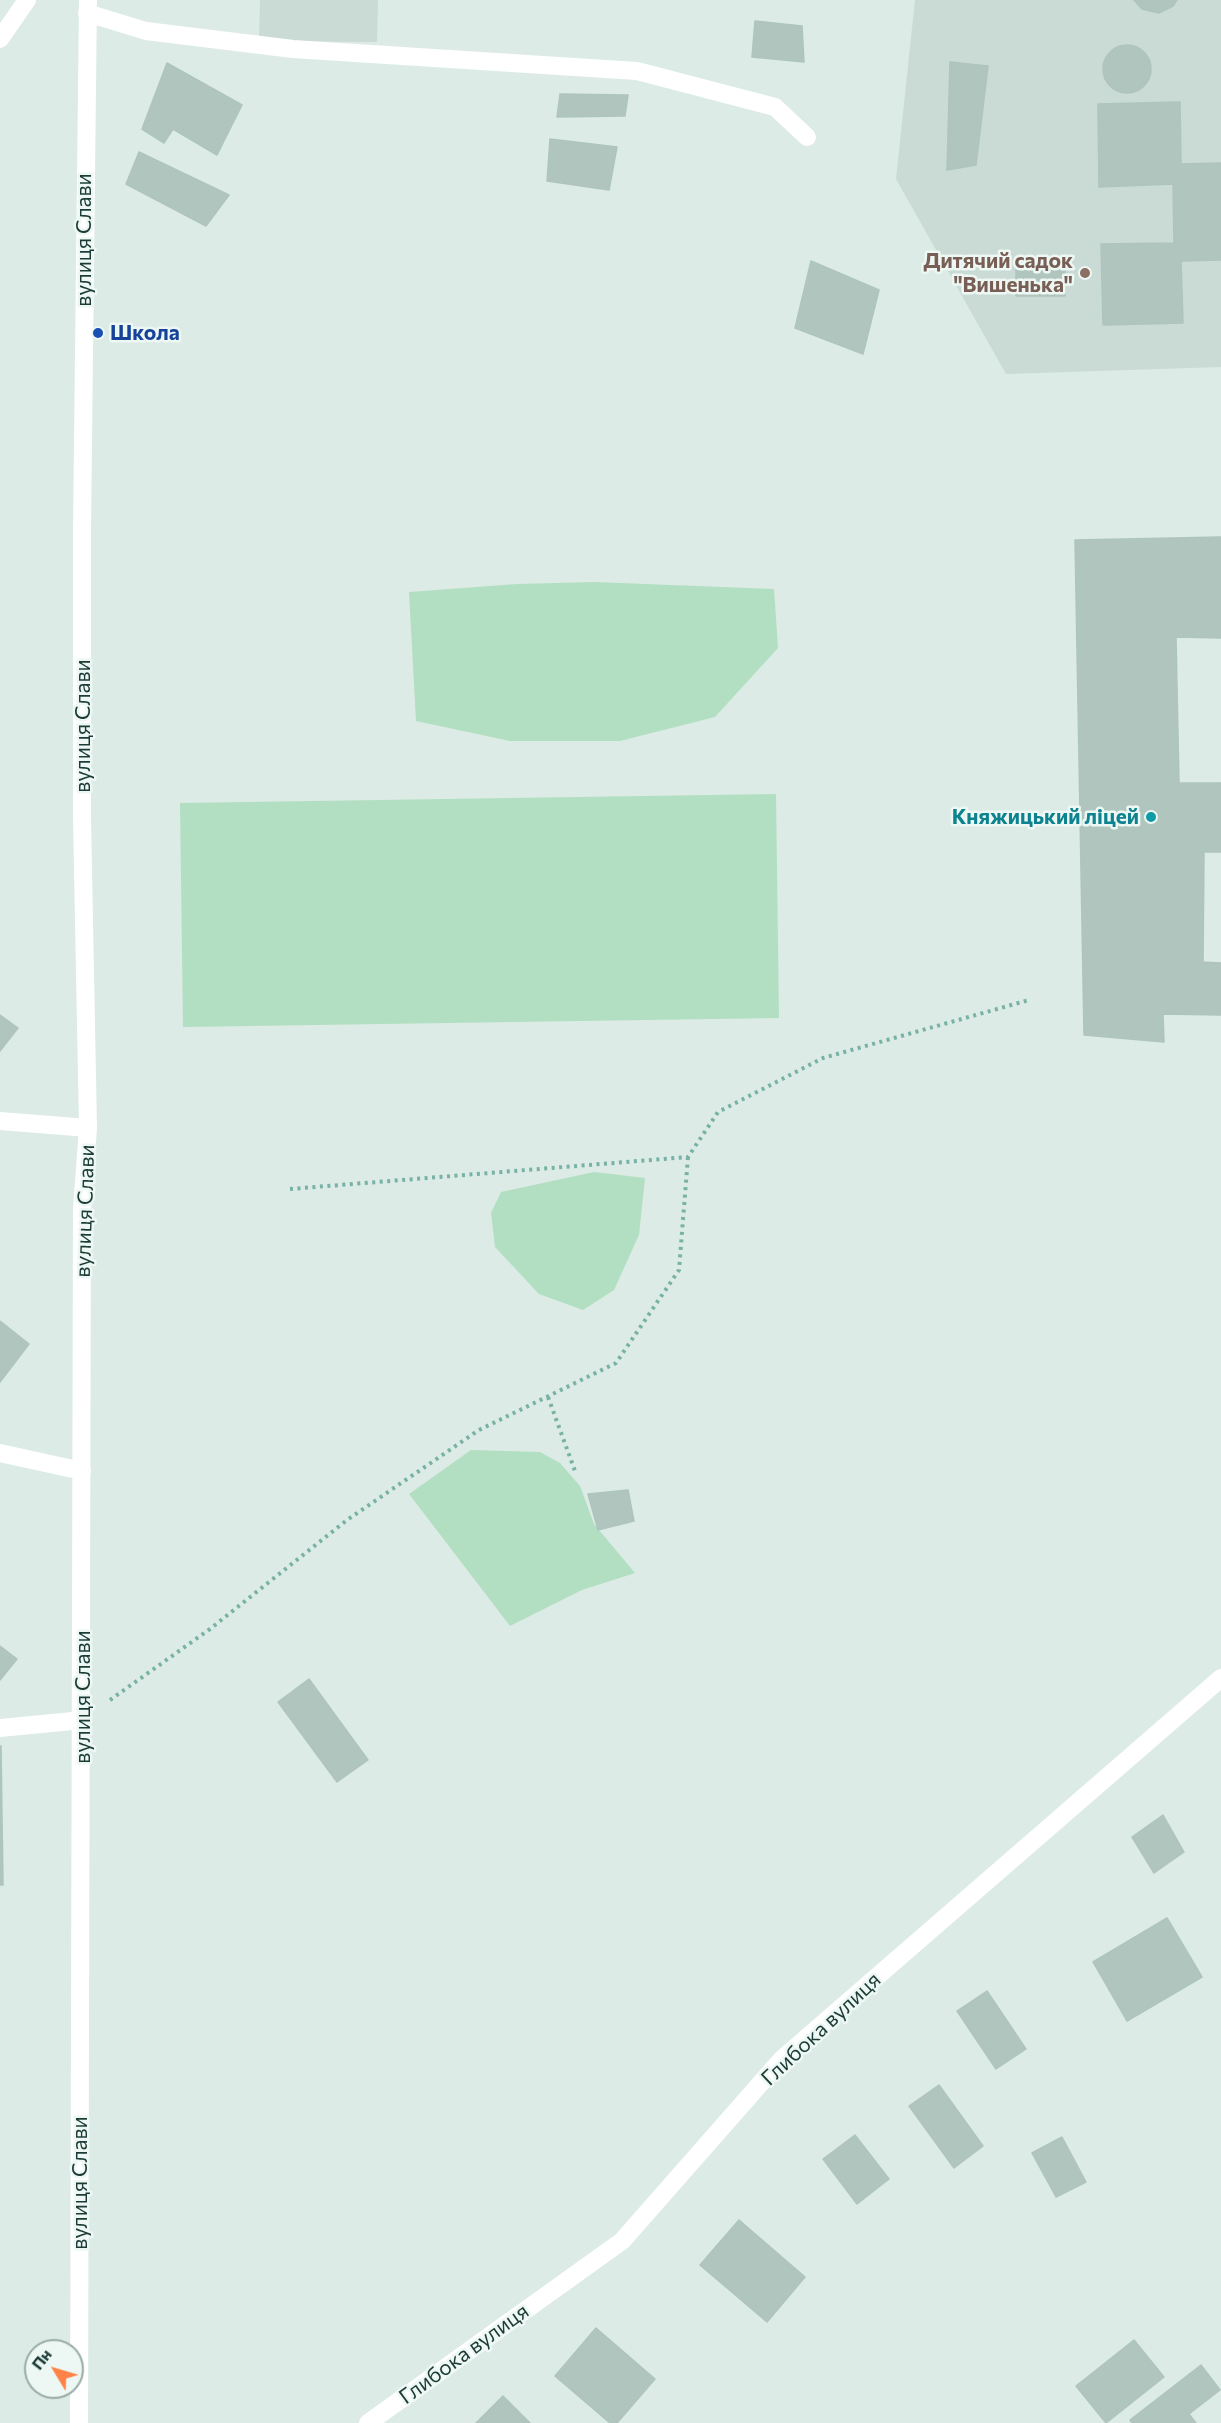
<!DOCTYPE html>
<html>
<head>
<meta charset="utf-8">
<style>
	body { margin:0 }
	#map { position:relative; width:1221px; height:2423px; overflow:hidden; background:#dcebe5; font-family:Commissioner,sans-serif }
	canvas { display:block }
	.north { position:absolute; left:24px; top:2339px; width:60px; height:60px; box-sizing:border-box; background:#edf7f3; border:2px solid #99aca7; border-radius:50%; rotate:308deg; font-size:16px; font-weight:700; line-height:24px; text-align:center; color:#1c3b36 }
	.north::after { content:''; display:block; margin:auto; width:21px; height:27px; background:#ff8346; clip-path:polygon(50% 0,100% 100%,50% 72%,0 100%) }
</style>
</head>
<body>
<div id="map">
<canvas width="1221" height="2423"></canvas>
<div class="north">Пн</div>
</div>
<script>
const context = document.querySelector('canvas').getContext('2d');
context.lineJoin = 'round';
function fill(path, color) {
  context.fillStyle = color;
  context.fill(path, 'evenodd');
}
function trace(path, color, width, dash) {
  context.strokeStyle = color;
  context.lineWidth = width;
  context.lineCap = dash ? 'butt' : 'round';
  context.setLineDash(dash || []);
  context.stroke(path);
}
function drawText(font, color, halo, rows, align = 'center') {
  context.font = font + ' Commissioner,sans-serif';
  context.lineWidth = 5;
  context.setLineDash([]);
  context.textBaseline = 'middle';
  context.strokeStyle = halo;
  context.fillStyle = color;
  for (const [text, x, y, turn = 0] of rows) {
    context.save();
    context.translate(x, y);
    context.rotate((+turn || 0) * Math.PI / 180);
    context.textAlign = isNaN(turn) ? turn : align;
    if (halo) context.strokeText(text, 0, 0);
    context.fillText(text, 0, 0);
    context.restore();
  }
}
const built = new Path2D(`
	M260 0H378L377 42 259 41Z
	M915 0H1221V367L1006 374 896 179Z`);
const green = new Path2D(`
	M594 582 774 589 778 648 715 717 620 741H510L416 721 409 592 517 584Z
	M776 794 779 1018 183 1027 180 803Z
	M594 1172 645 1178 639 1235 614 1290 583 1310 539 1294 495 1247 491 1213 501 1192Z
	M471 1450 540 1452 560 1463 580 1486 594 1524 635 1573 582 1590 510 1626 409 1494Z`);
const building = new Path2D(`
	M1134 0H1177L1173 6 1159 13 1142 9Z
	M755 21 802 26 804 62 752 57Z
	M1103 69a24 24 0 1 1 48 0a24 24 0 1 1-48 0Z
	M950 62 988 66 976 165 947 170Z
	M167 63 242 105 217 155 173 129 164 143 142 129Z
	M560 94 628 95 625 116 557 117Z
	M1180 102 1181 164 1221 163V260L1181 261 1183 323 1103 325 1101 244 1174 243 1173 184 1099 187 1098 104Z
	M550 139 617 147 609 190 547 181Z
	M139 152 229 195 206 226 126 184Z
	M1065 259V296H1016V260Z
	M811 261 879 290 863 354 795 328Z
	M1221 537V638L1176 637 1179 783H1221V852H1204L1203 962 1221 963V1015L1163 1014 1164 1042 1084 1035 1075 540Z
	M0 1015 18 1028 0 1051Z
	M0 1321 29 1344 0 1382Z
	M628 1490 634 1521 598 1530 588 1494Z
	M0 1646 17 1659 0 1680Z
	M309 1679 368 1760 337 1782 278 1702Z
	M0 1746H1L3 1885H0Z
	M1163 1815 1184 1852 1154 1873 1132 1837Z
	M1167 1918 1202 1977 1127 2021 1093 1962Z
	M987 1991 1026 2049 996 2069 957 2011Z
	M939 2085 983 2146 954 2168 909 2106Z
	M855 2135 889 2179 857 2204 823 2159Z
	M1062 2137 1086 2182 1056 2197 1032 2153Z
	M739 2220 805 2277 767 2322 700 2265Z
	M596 2328 655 2379 617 2423H610L555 2376Z
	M1134 2340 1164 2377 1106 2423 1076 2386Z
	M1201 2365 1220 2390 1189 2414 1196 2423H1132L1130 2420Z
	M503 2396 530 2423H476Z`);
const path = new Path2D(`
	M290 1189 688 1157 718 1112 823 1058 1029 1000
	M548 1397 575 1471
	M110 1700 210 1629 347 1520 479 1430 616 1363 679 1270 688 1157`);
const lane = new Path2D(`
	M0 1121 88 1128
	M0 1453 82 1471
	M0 1728 83 1720`);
const street = new Path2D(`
	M87 13 146 31 293 49 637 71 775 107 807 137
	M0 39 27 0
	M79 2423 82 1209 88 1128 82 818V530L88 0
	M368 2423 622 2241 782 2059 1221 1678`);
const markers = [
	[1085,273,6,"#8d6e63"],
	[98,333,6,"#1a4fb4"],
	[1151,817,6,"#0f9aa8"]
];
const streetNames = [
	["вулиця Слави",84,240,-90],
	["вулиця Слави",83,726,-90],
	["вулиця Слави",85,1211,-88],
	["вулиця Слави",83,1697,-90],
	["Глибока вулиця",821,2029,-43],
	["вулиця Слави",80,2183,-90],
	["Глибока вулиця",464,2354,-36]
];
const educationNames = [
	["Дитячий садок",1073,261],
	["\"Вишенька\"",1073,285]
];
const transitNames = [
	["Школа",110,333]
];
const cultureNames = [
	["Княжицький ліцей",1139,817]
];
fill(built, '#cadad4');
fill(green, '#b2dfc2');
fill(building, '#b1c5bf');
trace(building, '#aec5bd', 1.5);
trace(path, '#78b2a5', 4, [3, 4.5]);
trace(lane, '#fff', 18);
trace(street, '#fff', 18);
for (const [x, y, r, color] of markers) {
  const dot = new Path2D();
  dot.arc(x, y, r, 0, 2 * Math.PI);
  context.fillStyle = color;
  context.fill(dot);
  trace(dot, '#edf7f3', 2);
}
drawText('21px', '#1c3b36', '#edf7f3', streetNames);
drawText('bold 21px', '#785e54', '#edf7f3', educationNames, 'right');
drawText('bold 21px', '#164399', '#edf7f3', transitNames, 'left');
drawText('bold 21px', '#0d838f', '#edf7f3', cultureNames, 'right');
</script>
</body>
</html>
